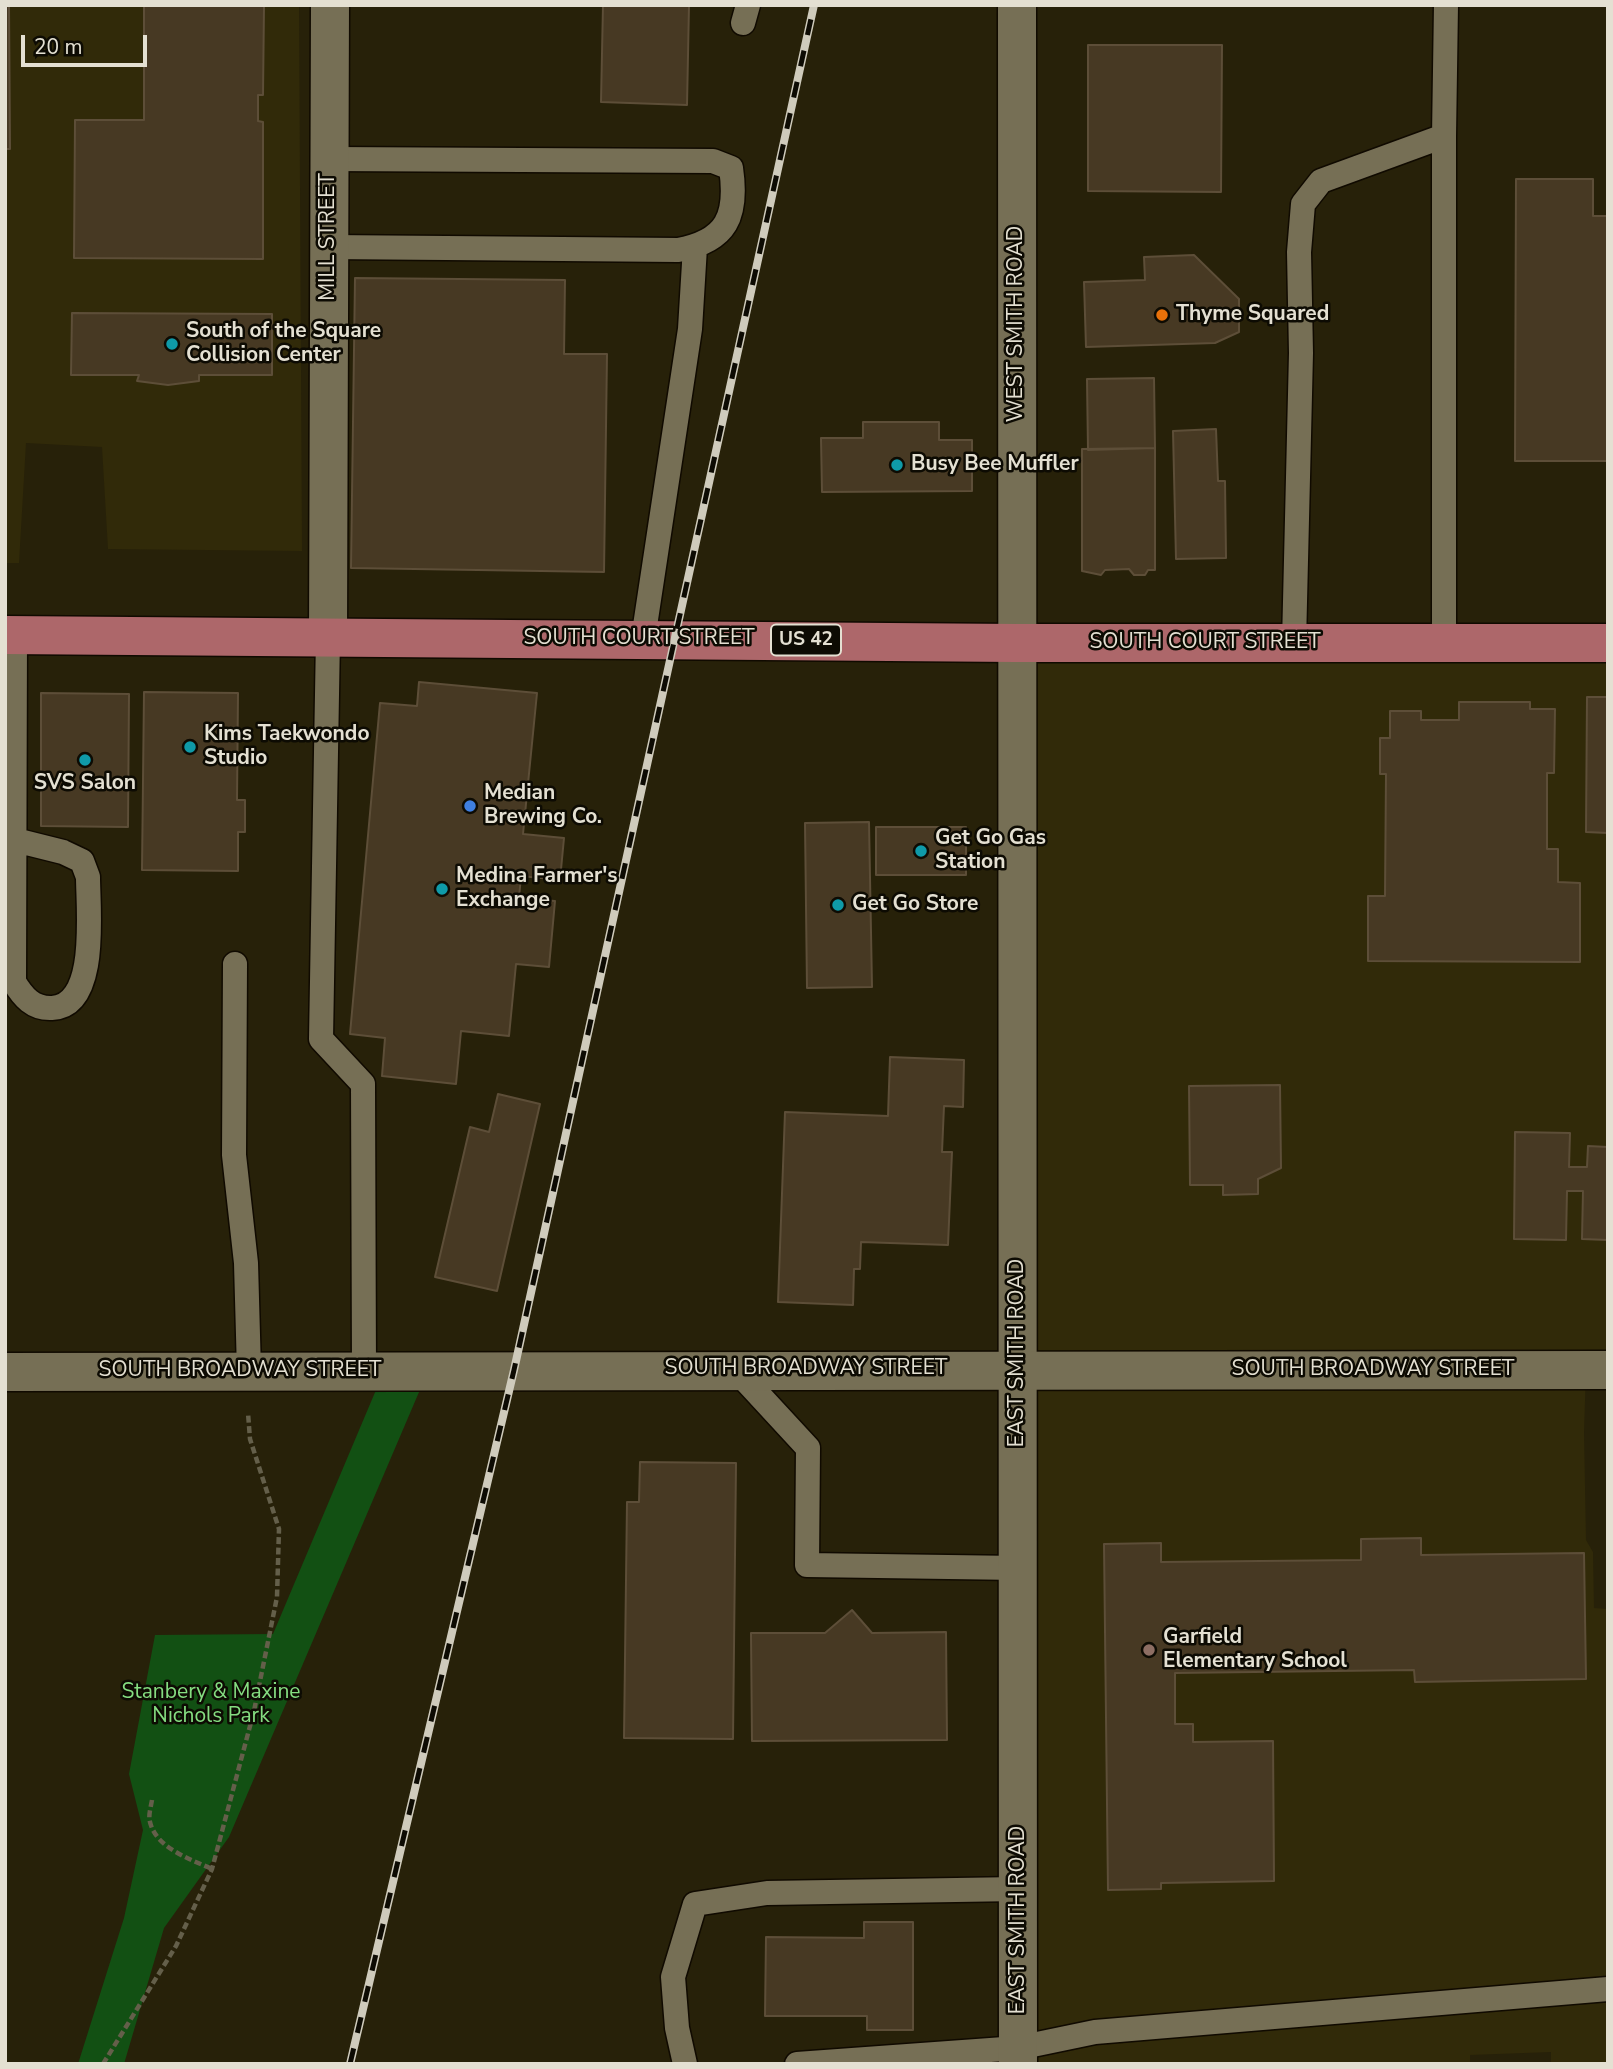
<!DOCTYPE html>
<html>
<head>
<meta charset="utf-8">
<style>
	body { margin:0 }
	#map { position:relative; width:1613px; height:2069px; overflow:hidden; background:#272109; font-family:"Nunito Sans",sans-serif }
	canvas { display:block }
	.frame { position:absolute; inset:0; border:7px solid #e4e0d2; pointer-events:none }
	.scale { position:absolute; left:21px; top:35px; width:126px; height:32px; box-sizing:border-box; border:4px solid #e4e0d2; border-top:0; padding-left:9px; font-size:21px; line-height:24px; white-space:nowrap; color:#e4e0d2; -webkit-text-stroke:5px #0d0b03; paint-order:stroke }
</style>
</head>
<body>
<div id="map">
<canvas width="1613" height="2069"></canvas>
<div class="frame"></div>
<div class="scale">20 m</div>
</div>
<script>
const context = document.querySelector('canvas').getContext('2d');
context.lineJoin = 'round';
function fill(path, color) {
  context.fillStyle = color;
  context.fill(path, 'evenodd');
}
function trace(path, color, width, dash) {
  context.strokeStyle = color;
  context.lineWidth = width;
  context.lineCap = dash ? 'butt' : 'round';
  context.setLineDash(dash || []);
  context.stroke(path);
}
function drawText(font, color, halo, rows, align = 'center') {
  context.font = font + ' "Nunito Sans",sans-serif';
  context.lineWidth = 5;
  context.setLineDash([]);
  context.textBaseline = 'middle';
  context.strokeStyle = halo;
  context.fillStyle = color;
  for (const [text, x, y, turn = 0] of rows) {
    context.save();
    context.translate(x, y);
    context.rotate((+turn || 0) * Math.PI / 180);
    context.textAlign = isNaN(turn) ? turn : align;
    if (halo) context.strokeText(text, 0, 0);
    context.fillText(text, 0, 0);
    context.restore();
  }
}
const built = new Path2D(`
	M5 5H299L302 551 108 549 102 447 26 443 19 563H5Z
	M1016 643H1608V1370H1586L1584 1432 1586 1540 1593 1552 1594 1608 1608 1609V2064H1551V2052L1470 2055V2064H1019Z`);
const green = new Path2D(`
	M384 1371H428L229 1837 164 1928 124 2064H78L124 1918 143 1830 129 1774 155 1635 273 1634Z`);
const building = new Path2D(`
	M5 5H9L10 149H5Z
	M144 5H264L263 95H258V121L263 122V259L74 258 75 120H144Z
	M603 5H689L687 105 601 102Z
	M1088 45H1222L1221 192 1088 191Z
	M1516 179H1593V216H1608V461H1515Z
	M1194 255 1239 299V332L1215 343 1086 347 1084 282 1145 280 1144 257Z
	M355 278 565 280 564 354H607L604 572 351 568Z
	M72 313 272 314V375H199V381L168 385 137 381 139 375H71Z
	M1154 378 1155 448 1088 450 1087 379Z
	M863 422H939V440H972V491L822 492 821 438H863Z
	M1216 429 1218 481H1225L1226 558 1176 559 1173 431Z
	M1155 448V570H1148L1145 575H1134L1129 569 1105 570 1101 575 1082 571V449Z
	M419 682 537 693 523 834 564 838 560 880 521 876 519 898 555 901 549 967 516 964 509 1036 461 1031 456 1084 382 1076 385 1038 350 1034 380 703 417 706Z
	M144 692 238 693 237 800H245V832H238V871L142 870Z
	M41 693 129 694 128 827 41 826Z
	M1587 697H1608V833L1586 832Z
	M1459 702H1530V709H1555L1554 773H1547V849H1558V882L1580 883V962L1368 961V896H1385L1386 774H1380V738H1390V711H1421V720H1459Z
	M869 822 872 987 807 988 805 823Z
	M876 827H966V875H876Z
	M890 1057 964 1060 963 1107 944 1106 942 1152H952L948 1245 861 1242 860 1269H854L853 1305 778 1302 785 1112 888 1116Z
	M1280 1085 1281 1168 1258 1179V1194L1223 1195V1185H1190L1189 1086Z
	M498 1094 540 1104 497 1291 435 1277 470 1127 489 1132Z
	M1515 1132 1570 1133 1569 1167H1587L1588 1146 1608 1147V1240L1582 1239 1583 1191H1567L1566 1240 1514 1239Z
	M640 1462 736 1463 733 1739 624 1738 627 1502H639Z
	M1421 1538V1555L1584 1553 1586 1679 1415 1682 1414 1670 1175 1673V1724H1193V1742L1273 1741 1274 1881 1161 1883V1889L1108 1890 1104 1544 1161 1543V1562L1361 1560V1539Z
	M852 1610 872 1633 946 1632 947 1740 752 1741 751 1633H825Z
	M864 1922H913V2030H867V2016H765L766 1937 864 1938Z`);
const path = new Path2D(`
	M152 1800C151 1806 148 1816 150 1822 156 1848 190 1859 212 1869
	M103 2064 176 1946 212 1869 254 1711 277 1597 279 1529 250 1439 248 1413`);
const service = new Path2D(`
	M743 23 748 5
	M1444 136 1446 5
	M329 247 678 250C727 241 738 216 731 168L713 161 330 159
	M328 637 321 1039 363 1084 364 1371
	M643 639 690 329 695 247
	M1294 643 1301 353 1299 252 1303 204 1321 181 1444 136V643
	M15 840 63 852 82 861 88 877C88 909 99 1006 52 1008 33 1009 23 997 14 982L15 635
	M235 964 234 1155 246 1263 249 1371
	M736 1370 808 1448 807 1565 1019 1568
	M685 2064 677 2028 673 1977 695 1904 767 1893 1019 1889
	M797 2064 1018 2048 1095 2032 1608 1989`);
const minor = new Path2D(`
	M328 637 330 5`);
const tertiary = new Path2D(`
	M1017 5 1018 2064`);
const secondary = new Path2D(`
	M5 1372 1608 1370`);
const trunk = new Path2D(`
	M5 635 1016 643H1608`);
const rail = new Path2D(`
	M350 2064 514 1370 814 5`);
const markers = [
	[1162,315,7,"#e8710a"],
	[172,344,7,"#0f9aa8"],
	[897,465,7,"#0f9aa8"],
	[190,747,7,"#0f9aa8"],
	[85,760,7,"#0f9aa8"],
	[470,806,7,"#3f7fe0"],
	[921,851,7,"#0f9aa8"],
	[442,889,7,"#0f9aa8"],
	[838,905,7,"#0f9aa8"],
	[1149,1650,7,"#8d6e63"]
];
const shields = [
	[806,640,70]
];
const shieldNames = [
	["US 42",806,640]
];
const streetNames = [
	["MILL STREET",329,237,-90],
	["WEST SMITH ROAD",1017,324,-90],
	["SOUTH COURT STREET",639,639],
	["SOUTH COURT STREET",1205,643],
	["EAST SMITH ROAD",1018,1353,-90],
	["SOUTH BROADWAY STREET",806,1369],
	["SOUTH BROADWAY STREET",1373,1370],
	["SOUTH BROADWAY STREET",240,1371],
	["EAST SMITH ROAD",1019,1920,-90]
];
const poiNames = [
	["Thyme Squared",1176,315],
	["South of the Square",186,332],
	["Collision Center",186,356],
	["Busy Bee Muffler",911,465],
	["Kims Taekwondo",204,735],
	["Studio",204,759],
	["SVS Salon",85,784,"center"],
	["Median",484,794],
	["Brewing Co.",484,818],
	["Get Go Gas",935,839],
	["Station",935,863],
	["Medina Farmer's",456,877],
	["Exchange",456,901],
	["Get Go Store",852,905],
	["Garfield",1163,1638],
	["Elementary School",1163,1662]
];
const parkNames = [
	["Stanbery & Maxine",211,1693],
	["Nichols Park",211,1717]
];
fill(built, '#312a09');
fill(green, '#125013');
fill(building, '#473923');
trace(building, '#5d4e38', 2);
trace(service, '#100a00', 27);
trace(minor, '#100a00', 41);
trace(tertiary, '#100a00', 41);
trace(secondary, '#100a00', 41);
trace(trunk, '#100a00', 41);
trace(path, '#645f4a', 4.5, [7, 3.5]);
trace(service, '#766f55', 24);
trace(minor, '#766f55', 38);
trace(tertiary, '#766f55', 38);
trace(secondary, '#766f55', 38);
trace(trunk, '#ad676a', 38);
trace(rail, '#cfcbbc', 8);
trace(rail, '#0d0b03', 5, [16]);
for (const [x, y, r, color] of markers) {
  const dot = new Path2D();
  dot.arc(x, y, r, 0, 2 * Math.PI);
  context.fillStyle = color;
  context.fill(dot);
  trace(dot, '#0d0b03', 2.5);
}
for (const [x, y, w] of shields) {
  const box = new Path2D();
  box.roundRect(x - w / 2, y - 15.5, w, 31, 5);
  context.fillStyle = '#0d0b03';
  context.fill(box);
  trace(box, '#e4e0d2', 2);
}
drawText('bold 19px', '#e4e0d2', null, shieldNames);
drawText('21px', '#e4e0d2', '#0d0b03', streetNames);
drawText('bold 21px', '#e4e0d2', '#0d0b03', poiNames, 'left');
drawText('21px', '#85dd81', '#0d0b03', parkNames);
</script>
</body>
</html>
